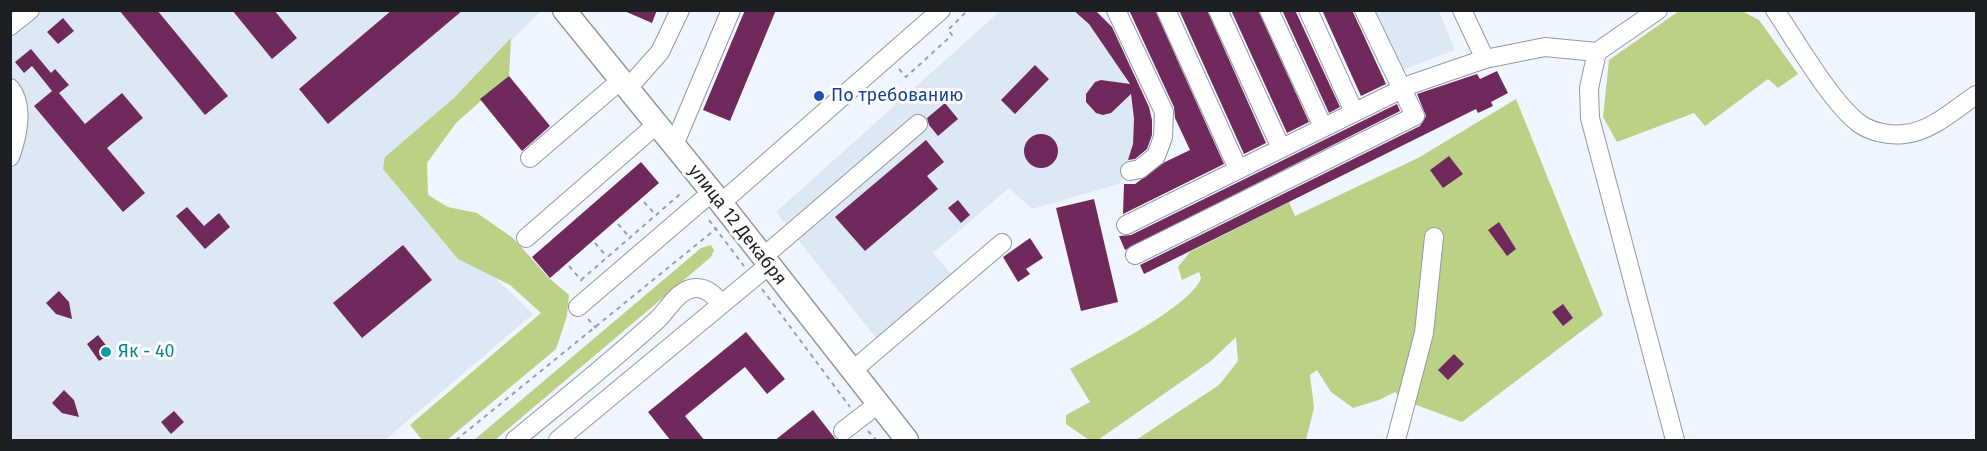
<!DOCTYPE html>
<html>
<head>
<meta charset="utf-8">
<style>
	body { margin:0 }
	#map { position:relative; width:1987px; height:451px; overflow:hidden; background:#f0f6ff; font-family:"Fira Sans",sans-serif }
	canvas { display:block }
	.frame { position:absolute; inset:0; border:12px solid #1c1f22; pointer-events:none }
</style>
</head>
<body>
<div id="map">
<canvas width="1987" height="451"></canvas>
<div class="frame"></div>
</div>
<script>
const context = document.querySelector('canvas').getContext('2d');
context.lineJoin = 'round';
function fill(path, color) {
  context.fillStyle = color;
  context.fill(path, 'evenodd');
}
function trace(path, color, width, dash) {
  context.strokeStyle = color;
  context.lineWidth = width;
  context.lineCap = dash ? 'butt' : 'round';
  context.setLineDash(dash || []);
  context.stroke(path);
}
function drawText(font, color, halo, rows, align = 'center') {
  context.font = font + ' "Fira Sans",sans-serif';
  context.lineWidth = 6;
  context.setLineDash([]);
  context.textBaseline = 'middle';
  context.strokeStyle = halo;
  context.fillStyle = color;
  for (const [text, x, y, turn = 0] of rows) {
    context.save();
    context.translate(x, y);
    context.rotate((+turn || 0) * Math.PI / 180);
    context.textAlign = isNaN(turn) ? turn : align;
    if (halo) context.strokeText(text, 0, 0);
    context.fillText(text, 0, 0);
    context.restore();
  }
}
const built = new Path2D(`
	M10 11H541L383 169 533 314 385 440H11Z
	M1000 11H1073L1089 24 1123 74 1129 89 1134 119 1133 144 1128 162 1119 184 1032 209 1009 188 933 253 952 275 876 338 776 212Z
	M1372 11H1439L1455 50 1400 71Z`);
const green = new Path2D(`
	M1679 11H1742L1759 20 1798 74 1778 88 1768 79 1705 126 1694 113 1617 142 1603 117 1609 60Z
	M511 38 509 76 456 123 427 163 428 195 448 207 477 213 513 238 549 278 569 295 567 316 556 349 447 440H422L410 425 541 313 510 285 458 259 383 169 385 157 454 98Z
	M1516 99 1603 315 1462 422 1403 400 1395 392 1379 400 1353 408 1331 392 1317 370 1310 375 1314 408 1306 440H1136L1219 385 1238 361 1236 337 1211 361 1098 440H1089L1066 424V415L1090 402 1070 369C1098 353 1192 306 1201 278L1199 272 1182 280 1178 267 1190 252 1289 202 1295 216 1418 158Z
	M711 245 714 250 711 257 495 440H474L701 248Z`);
const building = new Path2D(`
	M119 10H157L228 96 205 115Z
	M232 10H274L297 38 272 59Z
	M392 10H463L328 124 299 89Z
	M622 10H657L652 23Z
	M745 10H776L730 121 703 110Z
	M1073 10H1095L1112 27 1149 107 1152 120V135L1147 149 1135 159 1128 160 1133 144 1134 119 1131 94 1111 113 1103 115 1096 113 1086 102V94L1095 82 1101 80 1130 84 1089 24Z
	M1129 10H1155L1224 164 1123 214 1124 184H1135L1165 162 1190 150 1175 118 1174 107Z
	M1179 10H1207L1266 143 1244 154Z
	M1231 10H1258L1309 122 1287 133Z
	M1282 10H1295L1340 107 1329 113Z
	M1322 10H1352L1386 84 1361 96Z
	M63 18 74 31 58 44 47 32Z
	M31 49 51 73 55 69 69 85 59 93 85 124 122 93 143 118 107 148 145 193 123 212 34 106 52 91 32 66 24 73 15 62Z
	M1035 65 1049 79 1015 114 1001 100Z
	M1497 71 1508 93 1491 102 1493 106 1478 113 1476 109 1144 274 1140 265 1420 126 1426 116 1417 94 1477 74 1480 79Z
	M509 76 550 126 522 151 480 99Z
	M945 103 958 119 938 136 929 125 927 118Z
	M1397 104 1400 111 1125 250 1119 236 1131 235Z
	M1024 151a17 17 0 1 1 34 0a17 17 0 1 1-34 0Z
	M926 140 944 162 927 176 938 189 865 251 835 217Z
	M1449 156 1463 174 1443 188 1430 170Z
	M641 162 659 183 550 278 532 257Z
	M1094 199 1118 302 1081 311 1056 208Z
	M958 200 970 215 961 223 948 208Z
	M187 207 204 226 219 213 230 227 205 249 176 216Z
	M1499 222 1516 249 1507 256 1488 230Z
	M1030 238 1043 258 1026 269 1030 274 1018 282 1003 257Z
	M403 245 432 280 362 338 333 303Z
	M59 291 69 302 72 319 56 314 46 303Z
	M1563 304 1573 318 1563 326 1552 312Z
	M746 332 785 379 767 394 745 367 685 416 705 441H671L648 412Z
	M98 335 112 353 99 361 87 344Z
	M1454 354 1464 364 1448 380 1438 370Z
	M64 390 74 400 79 417 62 413 52 403Z
	M813 410 837 441H774Z
	M174 411 184 422 171 434 161 422Z`);
const path = new Path2D(`
	M899 69 906 77 952 35 948 30 968 10
	M644 202 656 215
	M709 220 744 266
	M618 224 630 238
	M595 243 607 257
	M569 266 582 281
	M581 280 679 195 681 197
	M762 289 850 407
	M588 319 596 328
	M868 431 876 440
	M456 440 717 228`);
const minor = new Path2D(`
	M1116 10 1164 112 1163 137 1156 156 1140 169 1130 171
	M1166 10 1238 169
	M1218 10 1281 148
	M1269 10 1323 127
	M1308 10 1354 112
	M1462 10 1485 59
	M1658 10 1597 52 1589 88 1590 118 1675 440
	M1775 10C1796 41 1832 104 1860 124 1871 132 1891 136 1904 134 1931 132 1955 109 1976 95
	M10 26 30 10
	M10 88C25 106 17 138 10 157
	M628 88 660 52 680 10
	M674 145 731 10
	M530 158 621 80
	M721 203 941 10
	M1126 225 1412 84 1485 59 1545 47 1597 52
	M526 238 656 125
	M1135 255 1415 116 1364 10
	M763 257 918 124
	M578 307 712 192
	M852 371 1002 243
	M843 431 878 404
	M515 440C562 401 611 362 657 320 668 310 678 289 695 288 707 287 715 296 721 304
	M558 440 769 265
	M1396 440 1424 333 1434 237`);
const major = new Path2D(`
	M564 10 721 203 907 440`);
const markers = [
	[819,96,6,"#1a4fb4"],
	[106,352,6,"#0f9aa8"]
];
const transitNames = [
	["По требованию",831,96]
];
const streetNames = [
	["улица 12 Декабря",737,225,52]
];
const cultureNames = [
	["Як - 40",118,352]
];
fill(built, '#dde8f4');
fill(green, '#bbd186');
fill(building, '#70295b');
trace(minor, '#929aa3', 20);
trace(major, '#929aa3', 25);
trace(path, '#9ba0a7', 2, [4.5, 4.5]);
trace(minor, '#fff', 18);
trace(major, '#fff', 22);
for (const [x, y, r, color] of markers) {
  const dot = new Path2D();
  dot.arc(x, y, r, 0, 2 * Math.PI);
  context.fillStyle = color;
  context.fill(dot);
  trace(dot, '#fff', 2);
}
drawText('18px', '#164399', '#fff', transitNames, 'left');
drawText('18px', '#1c1f22', '#fff', streetNames);
drawText('18px', '#0d838f', '#fff', cultureNames, 'left');
</script>
</body>
</html>
